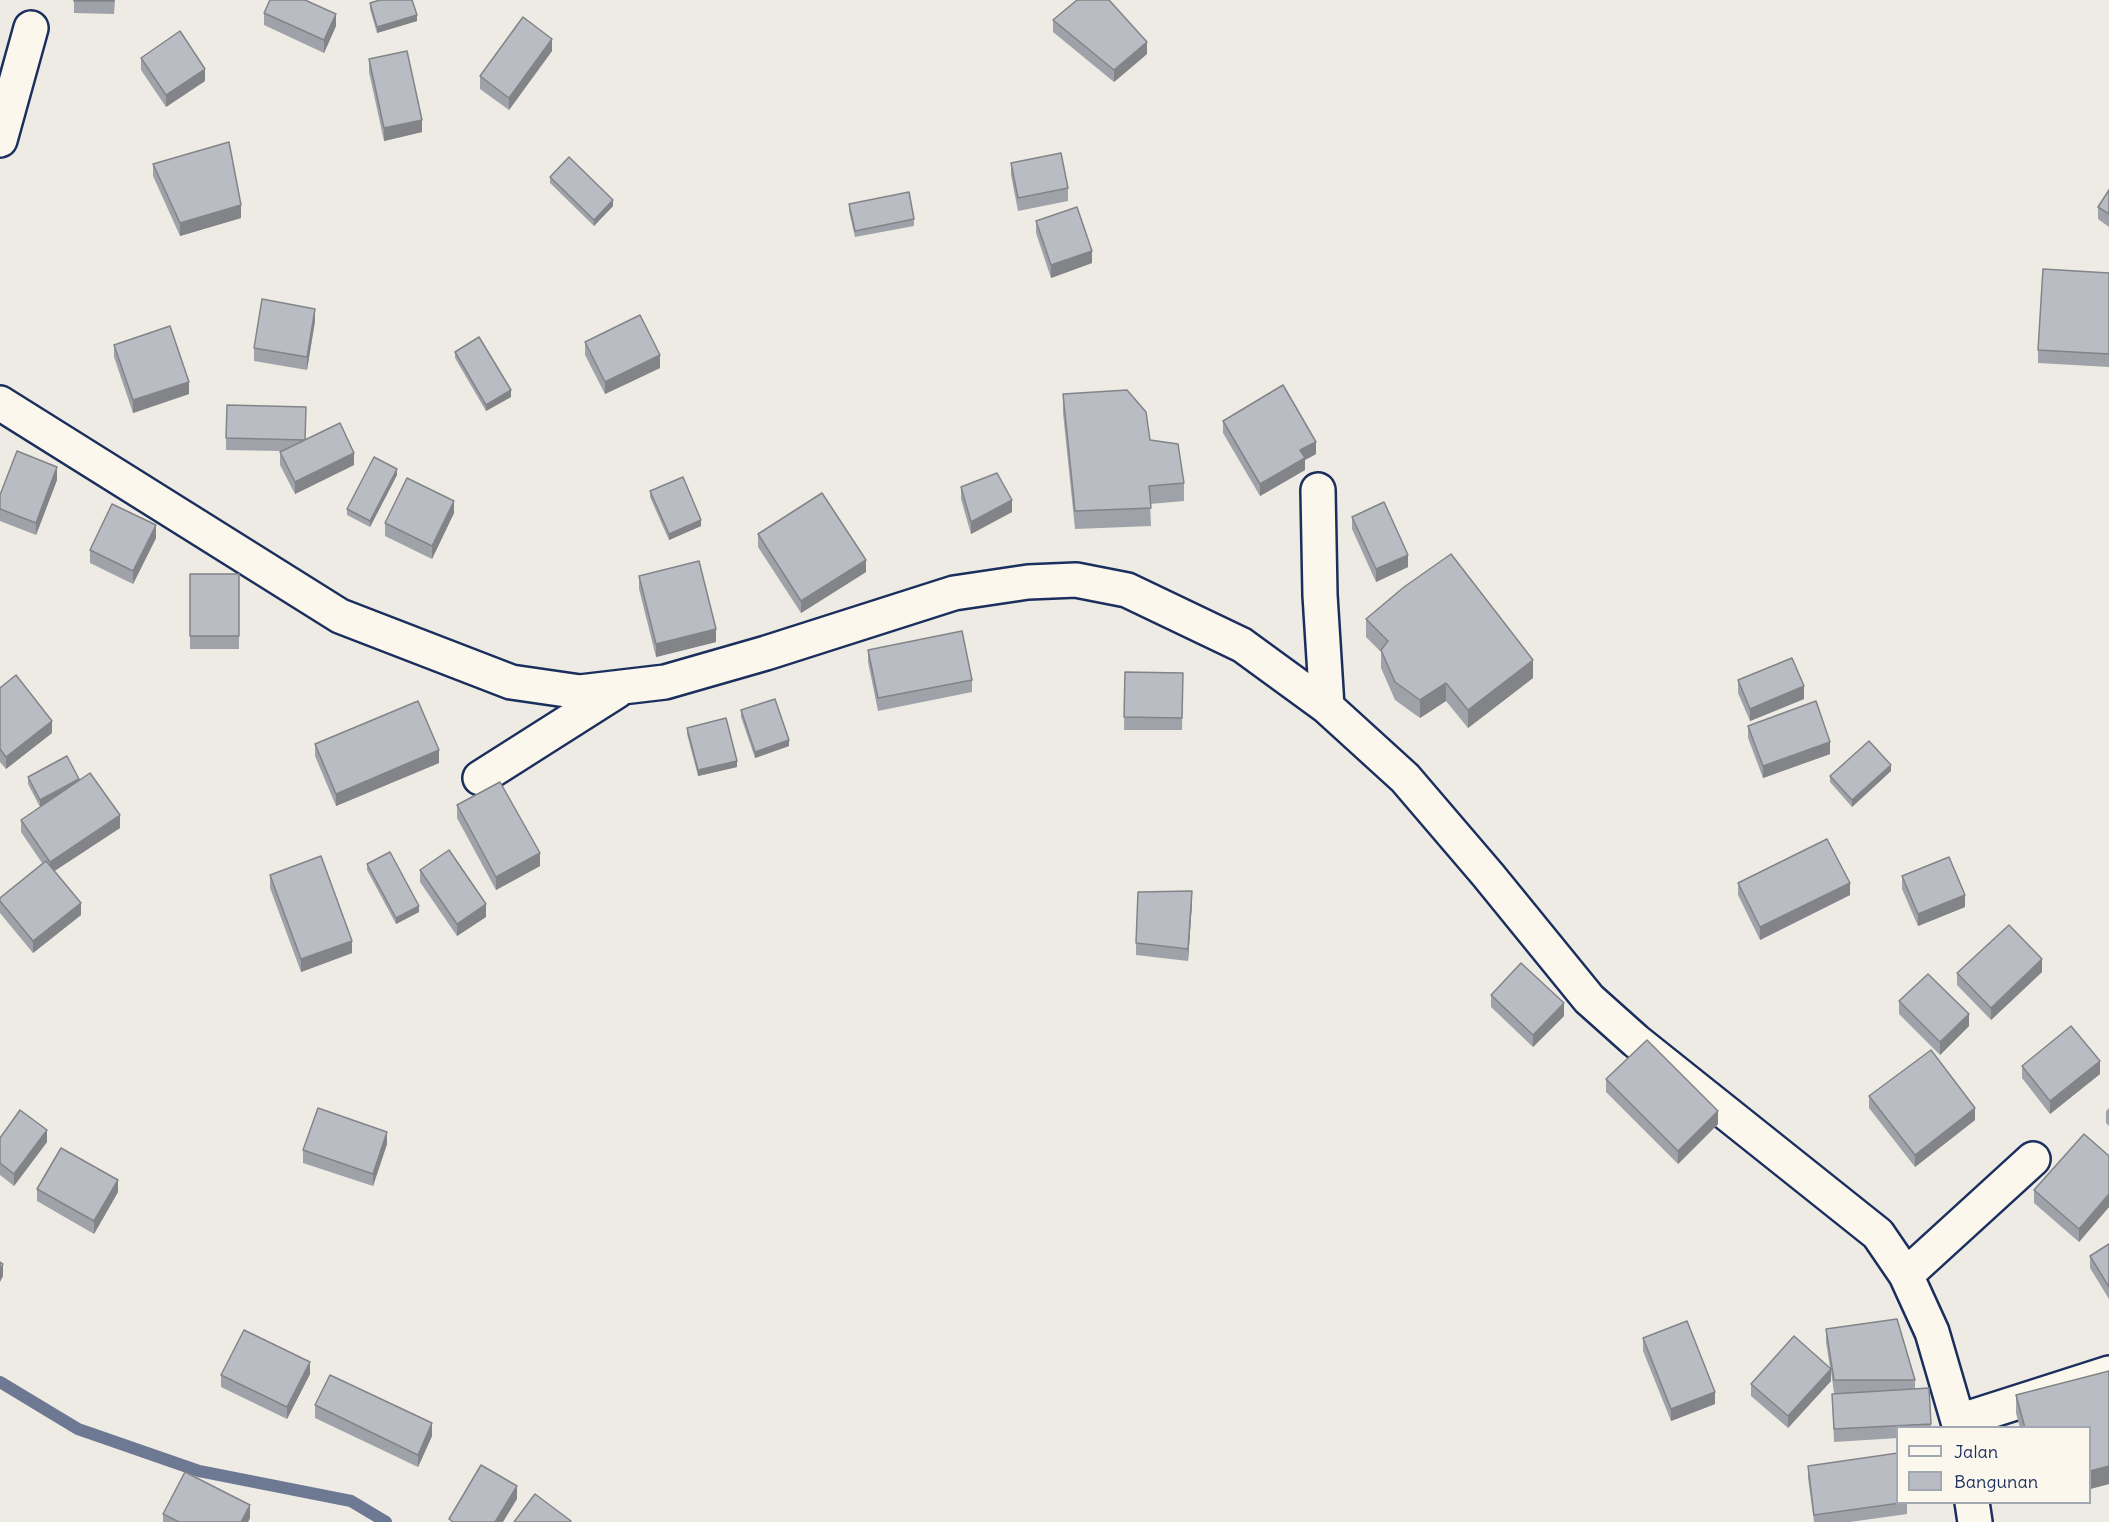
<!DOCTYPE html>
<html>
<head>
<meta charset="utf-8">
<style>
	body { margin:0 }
	#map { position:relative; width:2109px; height:1522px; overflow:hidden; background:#eeebe4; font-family:Delius,sans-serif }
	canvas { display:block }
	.legend { position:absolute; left:1896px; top:1426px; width:195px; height:78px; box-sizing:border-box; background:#fbf7ec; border:2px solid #a1a7b3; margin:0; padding:8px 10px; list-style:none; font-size:18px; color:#1b2f5e }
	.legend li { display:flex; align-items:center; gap:12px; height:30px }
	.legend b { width:30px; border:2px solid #a1a7b3 }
</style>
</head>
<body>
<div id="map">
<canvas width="2109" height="1522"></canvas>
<ul class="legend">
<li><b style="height:8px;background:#fbf7ec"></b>Jalan</li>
<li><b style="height:16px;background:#b9bcc3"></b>Bangunan</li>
</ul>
</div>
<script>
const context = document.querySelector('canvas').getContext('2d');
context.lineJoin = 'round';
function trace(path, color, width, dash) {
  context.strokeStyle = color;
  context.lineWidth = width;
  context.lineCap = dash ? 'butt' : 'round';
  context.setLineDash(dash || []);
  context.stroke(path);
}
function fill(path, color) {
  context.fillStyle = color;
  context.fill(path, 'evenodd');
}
const stream = new Path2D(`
	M0 1382 78 1429 199 1471 351 1501 386 1522`);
const minor = new Path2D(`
	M0 140 31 28
	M0 403 340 616 511 682 580 692 665 682 766 653 954 593 1028 582 1076 580 1127 590 1242 645 1327 707 1405 778 1488 875 1589 999 1636 1041 1878 1234 1906 1275 1932 1332 1960 1428
	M1318 490 1320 595 1327 707
	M480 778 617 691
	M1906 1275 2033 1159
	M1959 1421 2109 1373
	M1972 1502 1975 1522`);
const wall = new Path2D(`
	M74 0H115L114 14 74 13Z
	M370 3 417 21 377 33 370 9Z
	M264 13 336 26 324 53 264 25Z
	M1053 20 1147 54 1114 82 1053 32Z
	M552 51 509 110 480 89V76Z
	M141 58 205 81 166 107 141 70Z
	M369 59 422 132 384 141 369 72Z
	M1011 163 1068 188V201L1018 211 1011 175Z
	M153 164 241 218 180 236 153 176Z
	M550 177 613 206 594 226 550 183Z
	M2109 190V227L2098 219V207Z
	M849 204 914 219V226L855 237 849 211Z
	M1036 221 1092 263 1051 278 1036 233Z
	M2109 273V367L2038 363V350Z
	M315 321 307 370 254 361V348Z
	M585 342 660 368 605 394 585 355Z
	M114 345 189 394 133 413 114 357Z
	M455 352 511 397 486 411 455 358Z
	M1063 394 1150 440 1184 483V501L1150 504 1151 526 1075 529 1063 413Z
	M1223 421 1316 454 1305 460V470L1260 496 1223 433Z
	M226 438 306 440 354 465 295 494 280 465V452L282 451 226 450Z
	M397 475 370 527 347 515V509Z
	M57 480 36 535 0 521V495Z
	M961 487 1012 512 971 534 961 499Z
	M650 491 701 526 669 540 650 497Z
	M454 513 432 559 385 536V523Z
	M1352 517 1408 567 1376 582 1352 529Z
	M758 534 866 572 801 613 758 547Z
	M156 538 133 584 90 563V550Z
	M190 574H239V649H190Z
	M639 576 716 642 656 657 639 589Z
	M1366 619 1533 678 1468 728 1446 701 1420 718 1395 700 1381 668V652L1366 637Z
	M868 650 972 680V692L878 711 868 662Z
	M1125 672 1183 673 1182 730H1124Z
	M1738 680 1804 699 1750 721 1738 693Z
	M0 688 52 733 6 769 0 762Z
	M741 710 789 746 755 758 741 717Z
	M1748 726 1830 754 1763 778 1748 738Z
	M687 728 737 767 698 776 687 734Z
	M315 744 439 763 336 806 315 756Z
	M1891 771 1852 807 1830 782V776Z
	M28 777 79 781 120 828 54 871 81 915 33 953 0 913V898L42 863 21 832V820L40 807 28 784Z
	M457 805 540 866 496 890 457 818Z
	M367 864 419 912 396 924 367 870Z
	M420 870 486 917 457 936 420 882Z
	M270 875 352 953 301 972 270 888Z
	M1902 876 1965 907 1918 926 1902 889Z
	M1738 883 1850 895 1760 940 1738 895Z
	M1192 903 1188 961 1136 955V943Z
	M2042 972 1991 1020 1957 985V973Z
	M1491 995 1564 1016 1533 1047 1491 1007Z
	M1899 1001 1969 1026 1940 1055 1899 1014Z
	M2022 1066 2100 1074 2050 1114 2022 1078Z
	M1606 1079 1718 1124 1678 1164 1606 1092Z
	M1869 1096 1975 1120 1915 1167 1869 1108Z
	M2109 1108V1126L2106 1123V1111Z
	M0 1138 47 1142 14 1186 0 1175Z
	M387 1144 373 1186 303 1163V1150Z
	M2109 1156V1207L2079 1242 2034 1203V1190Z
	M37 1189 118 1192 94 1234 37 1201Z
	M2109 1244V1299L2090 1268V1256Z
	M1826 1329 1915 1380V1389L1929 1388 1931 1428H1898V1438L1834 1442 1832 1394 1846 1393H1834L1831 1371V1381L1788 1428 1751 1396V1384L1830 1368 1826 1342Z
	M1643 1338 1715 1404 1671 1421 1643 1351Z
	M2109 1371V1484L2090 1489V1428H2020L2016 1413V1395Z
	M310 1374 287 1419 221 1387V1375Z
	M315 1405 432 1436 418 1467 315 1418Z
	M1808 1466 1898 1503H1907V1514L1850 1522H1814L1808 1478Z
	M163 1514 250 1518 248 1522H163Z`);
const shadedWall = new Path2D(`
	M336 14V26L324 53V40Z
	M417 15V21L377 33V27Z
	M552 39V51L509 110V98Z
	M1147 42V54L1114 82V70Z
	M205 69V81L166 107V95Z
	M422 120V132L384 141V128Z
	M613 200V206L594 226V220Z
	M241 205V218L180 236V223Z
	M1092 251V263L1051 278V265Z
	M315 309V321L307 370V357Z
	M660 355V368L605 394V382Z
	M189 382V394L133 413V400Z
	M511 390V397L486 411V405Z
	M1316 442V454L1305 460V470L1260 496V484L1300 450Z
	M354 453V465L295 494V482Z
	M57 467V480L36 535V523Z
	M397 469V475L370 527V521Z
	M1012 500V512L971 534V522Z
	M454 501V513L432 559V546Z
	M701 520V526L669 540V534Z
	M156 525V538L133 584V571Z
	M1408 555V567L1376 582V569Z
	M866 560V572L801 613V601Z
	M716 629V642L656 657V644Z
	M1533 660V678L1468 728V710Z
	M1446 683V701L1420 718V700Z
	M1804 686V699L1750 721V709Z
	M52 721V733L6 769V757Z
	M789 740V746L755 758V752Z
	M1830 742V754L1763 778V766Z
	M439 750V763L336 806V794Z
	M737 761V767L698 776V770Z
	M1891 765V771L1852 807V800Z
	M79 779V785L40 807V800Z
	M120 815V828L50 874V862Z
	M540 853V866L496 890V877Z
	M1850 883V895L1760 940V927Z
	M1192 891V903L1188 961V949Z
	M1965 895V907L1918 926V914Z
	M81 903V915L33 953V941Z
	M486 904V917L457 936V924Z
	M419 906V912L396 924V918Z
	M352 941V953L301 972V959Z
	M2042 959V972L1991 1020V1008Z
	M1564 1003V1016L1533 1047V1035Z
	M1969 1014V1026L1940 1055V1042Z
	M2100 1061V1074L2050 1114V1101Z
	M1975 1108V1120L1915 1167V1155Z
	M1718 1111V1124L1678 1164V1151Z
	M47 1130V1142L14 1186V1174Z
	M387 1132V1144L373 1186V1174Z
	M118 1180V1192L94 1234V1221Z
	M2109 1194V1207L2079 1242V1229Z
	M3 1264V1276L0 1282V1270Z
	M310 1362V1374L287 1419V1407Z
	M1831 1369V1381L1788 1428V1416Z
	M1715 1392V1404L1671 1421V1409Z
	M432 1423V1436L418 1467V1455Z
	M2109 1466V1484L2090 1489V1471Z
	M517 1486V1499L503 1522H495Z
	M250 1505V1518L248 1522H241Z`);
const building = new Path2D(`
	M74 0H114V1H74Z
	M270 0H305L336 14 324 40 264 13Z
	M380 0H412L417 15 377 27 370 3Z
	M1077 0H1109L1147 42 1114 70 1053 20Z
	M523 17 552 39 509 98 480 76Z
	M180 31 205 69 166 95 141 58Z
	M407 51 422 120 384 128 369 59Z
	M229 142 241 205 180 223 153 164Z
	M1061 153 1068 188 1018 198 1011 163Z
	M569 157 613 200 594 220 550 177Z
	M2109 190V214L2098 207Z
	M909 192 914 219 855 231 849 204Z
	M1077 207 1092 251 1051 265 1036 221Z
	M2043 269 2109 273V354L2038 350Z
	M262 299 315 309 307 357 254 348Z
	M640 315 660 355 605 382 585 342Z
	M170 326 189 382 133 400 114 345Z
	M479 337 511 390 486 405 455 352Z
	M1283 385 1316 442 1300 450 1305 458 1260 484 1223 421Z
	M1127 390 1146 412 1150 440 1178 444 1184 483 1149 486 1151 508 1075 511 1063 394Z
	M227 405 306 407 305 440 226 438Z
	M340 423 354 453 295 482 280 452Z
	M17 451 57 467 36 523 0 509V495Z
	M374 457 397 469 370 521 347 509Z
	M997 473 1012 500 971 522 961 487Z
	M683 477 701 520 669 534 650 491Z
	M407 478 454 501 432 546 385 523Z
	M822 493 866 560 801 601 758 534Z
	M1384 502 1408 555 1376 569 1352 517Z
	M112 504 156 525 133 571 90 550Z
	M1451 554 1533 660 1468 710 1446 683 1420 700 1395 682 1381 650 1388 641 1366 619 1404 587Z
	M699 561 716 629 656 644 639 576Z
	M190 574H239V636H190Z
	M962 631 972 680 878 698 868 650Z
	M1792 658 1804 686 1750 709 1738 680Z
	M1125 672 1183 673 1182 718 1124 717Z
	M16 675 52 721 6 757 0 749V688Z
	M775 699 789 740 755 752 741 710Z
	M418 701 439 750 336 794 315 744Z
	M1816 701 1830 742 1763 766 1748 726Z
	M726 718 737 761 698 770 687 728Z
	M1869 741 1891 765 1852 800 1830 776Z
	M67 756 79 779 40 800 28 777Z
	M90 773 120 815 50 862 21 820Z
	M500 782 540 853 496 877 457 805Z
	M1827 839 1850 883 1760 927 1738 883Z
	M449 850 486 904 457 924 420 870Z
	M390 852 419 906 396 918 367 864Z
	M321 856 352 941 301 959 270 875Z
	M1949 857 1965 895 1918 914 1902 876Z
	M46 861 81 903 33 941 0 901V898Z
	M1192 891 1188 949 1136 943 1138 892Z
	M2009 925 2042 959 1991 1008 1957 973Z
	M1521 963 1564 1003 1533 1035 1491 995Z
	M1928 974 1969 1014 1940 1042 1899 1001Z
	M2071 1026 2100 1061 2050 1101 2022 1066Z
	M1647 1040 1718 1111 1678 1151 1606 1079Z
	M1931 1050 1975 1108 1915 1155 1869 1096Z
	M318 1108 387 1132 373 1174 303 1150Z
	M20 1110 47 1130 14 1174 0 1163V1138Z
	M2084 1134 2109 1156V1194L2079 1229 2034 1190Z
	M61 1148 118 1180 94 1221 37 1189Z
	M2109 1244V1287L2090 1256Z
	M0 1262 3 1264 0 1270Z
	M1897 1319 1915 1380H1834L1826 1329Z
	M1687 1321 1715 1392 1671 1409 1643 1338Z
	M244 1330 310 1362 287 1407 221 1375Z
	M1794 1336 1831 1369 1788 1416 1751 1384Z
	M2109 1371V1466L2090 1471V1428H2025L2016 1395Z
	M330 1375 432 1423 418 1455 315 1405Z
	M1929 1388 1931 1424 1834 1429 1832 1394Z
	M1898 1453V1503H1900L1814 1515 1808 1466Z
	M481 1465 517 1486 495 1522H453L449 1519Z
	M185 1472 250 1505 241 1522H179L163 1514Z
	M535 1494 571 1521 570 1522H514Z`);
trace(stream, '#6d7892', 12);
trace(minor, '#1b2f5e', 38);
trace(minor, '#fbf7ec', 33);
fill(wall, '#9fa2a8');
fill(shadedWall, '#828488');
fill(building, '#b9bcc3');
trace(building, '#828488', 1.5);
</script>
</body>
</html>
